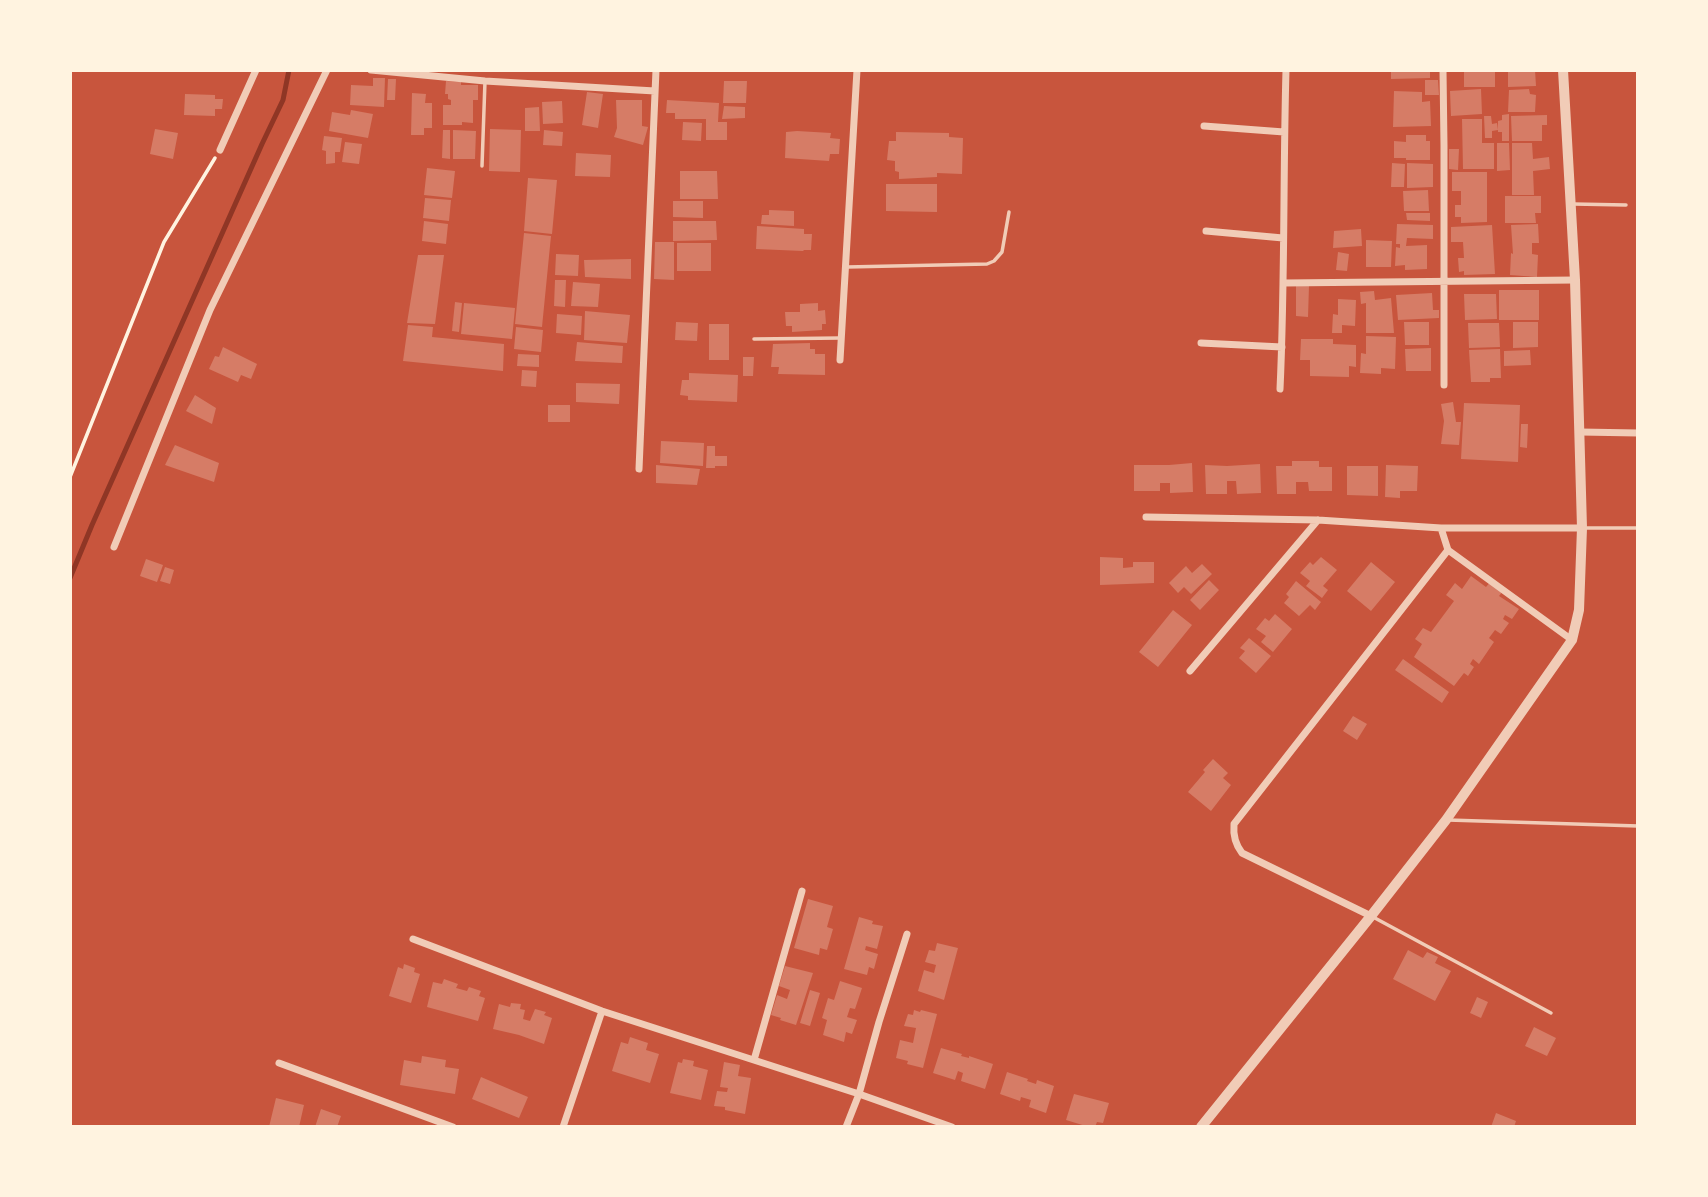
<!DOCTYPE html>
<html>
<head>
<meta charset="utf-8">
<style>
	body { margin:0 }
	#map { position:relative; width:1708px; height:1197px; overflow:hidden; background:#c8553d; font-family:"Public Sans",sans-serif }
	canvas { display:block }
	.frame { position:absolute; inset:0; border:72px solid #fff3e0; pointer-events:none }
</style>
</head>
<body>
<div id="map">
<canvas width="1708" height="1197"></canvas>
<div class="frame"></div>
</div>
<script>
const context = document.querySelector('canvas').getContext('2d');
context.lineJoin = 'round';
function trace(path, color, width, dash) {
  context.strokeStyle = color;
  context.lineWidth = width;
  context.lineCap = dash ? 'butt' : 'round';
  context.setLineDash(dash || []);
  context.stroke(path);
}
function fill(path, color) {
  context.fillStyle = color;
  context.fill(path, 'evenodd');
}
const stream = new Path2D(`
	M70 578 92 525 262 144 283 100 289 70`);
const building = new Path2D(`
	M1391 70H1430V78L1391 79Z
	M1464 70H1495V87H1464Z
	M1508 70H1535L1536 86 1508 87Z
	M373 78H385L384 107 350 105 351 85 373 86Z
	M388 79H396L395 100H387Z
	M1425 80H1438L1439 95H1425Z
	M446 81 461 82V85H478V100H473V123L462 122V125H443V105H451V100L448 99V94H445Z
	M724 81H747L746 103H723Z
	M1481 89 1482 114 1451 116 1450 91Z
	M1529 89 1530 94 1536 95 1535 112H1508L1509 90Z
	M1394 91 1422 92V102L1430 101 1431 126 1393 127Z
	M587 92 603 94 598 128 582 125Z
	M412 93 426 94 425 103H432V128H424V135H411Z
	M185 94 215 95V99H223L222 109H215V116L184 115Z
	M616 100H642V126L648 127 643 145 614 137 617 128Z
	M667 100 719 103 718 122H727V140H706V119H675V113H666Z
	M562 101 563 123 543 124 542 102Z
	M724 106 745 107V118L722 119Z
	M539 107 540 131H525V108Z
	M351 110 373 114 368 138 329 131 332 112 350 115Z
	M1509 114V141H1502V132H1498V121L1502 120V115Z
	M1547 115V125H1542V141H1512L1511 116Z
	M1484 116H1491L1492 124 1497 123 1498 130 1492 131V138H1485Z
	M1462 119H1482V143H1494V169H1463Z
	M683 122 702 123 701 141 682 140Z
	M155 129 178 133 173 159 150 154Z
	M490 129 521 130 520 172 489 171Z
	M443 130H450V159L442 158Z
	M453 130 476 131 475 159H453Z
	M544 130 563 132 562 146 543 145Z
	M797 131 831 133 830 138 840 139 839 154H830L829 161 785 158 786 132Z
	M896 132 949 133V137L963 138 962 174 937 173V177L899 179V172L895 171V161L887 160 889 141H896Z
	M1406 135H1426V141H1430V160H1406V158H1394V141L1406 142Z
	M324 136 342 138 340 152H335V163L326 164V151L322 150Z
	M345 142 362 144 359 164 342 162Z
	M1497 143H1509L1510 170 1497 171Z
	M1512 143H1532L1533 159 1549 157 1550 169 1533 171 1534 195H1512Z
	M1449 149H1459L1458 170 1449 169Z
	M576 153 611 155 610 177 575 176Z
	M1392 163 1405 164 1404 187H1391Z
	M1407 163 1433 164V187L1407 188Z
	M427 168 455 171 452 198 424 195Z
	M680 171H717L718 199H680Z
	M1452 172H1487V222L1461 223V217H1455V205H1461V191H1452Z
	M528 178 557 180 552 234 524 231Z
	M886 184H937V212L886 211Z
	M1428 190 1429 211H1404L1403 191Z
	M1505 196H1541V213H1535L1536 223H1505Z
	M425 198 451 200 449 221 423 218Z
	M673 201H703V218L673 217Z
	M769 210 794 211V226L761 224 762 215H769Z
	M1406 213H1430V221L1407 220Z
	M424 221 448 224 446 244 422 241Z
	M673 221H716L717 240 673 241Z
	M1397 224 1433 225V239L1407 238 1406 246 1427 245V269L1405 270V265L1395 266 1396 247 1400 248V244H1396Z
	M1538 224 1539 243H1532V254L1538 255 1537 277 1510 275 1511 253 1513 254 1511 225Z
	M1492 225 1495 274 1464 275V271L1459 272 1458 258H1464L1463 242H1451V227Z
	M757 226 804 229V234H812L811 250H804L803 251 756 249Z
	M1361 229 1362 246 1333 248 1334 231Z
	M524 233 551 236 542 327 515 324Z
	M1366 240 1392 241 1391 267H1366Z
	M655 242H674V280L654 279Z
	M677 243H711V271H677Z
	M1338 252 1349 254 1347 271 1336 270Z
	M556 254 579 255 578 276 555 275Z
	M418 255H444L435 324 407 323Z
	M631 259V279L585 277 584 260Z
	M555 280H566L565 307 554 306Z
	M573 282 600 284 598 307 571 306Z
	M1296 286H1309L1308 317 1296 316Z
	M1499 290H1539V320H1499Z
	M1374 291 1375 300 1391 298 1394 333H1366V303L1361 304 1360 292Z
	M1432 293 1433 310H1439V318L1398 320 1396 295Z
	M1464 294H1496L1497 319 1465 320Z
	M1338 299 1356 300 1355 326 1342 325V333H1332L1333 314 1338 315Z
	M455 302 462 303 459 332 452 331Z
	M464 303 515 308 512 339 461 334Z
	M818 303V311L825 310 826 324H822V330L792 332V326H786L785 312H800V304Z
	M585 311 630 315 627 343 584 340Z
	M557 314 582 316 581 335 556 333Z
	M676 322 698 323 697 341 675 340Z
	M1404 322H1429V345H1405Z
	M1513 322H1538V347L1513 348Z
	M1468 323H1499L1500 347 1469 348Z
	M709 324H729V360H709Z
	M408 325 433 327 432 337 504 344 503 371 403 361Z
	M516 327 543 330 541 352 514 349Z
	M1366 336 1396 337 1395 369 1381 368V374L1360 373 1361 353 1366 354Z
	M1301 339H1333V344L1356 345V367L1349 366V377L1310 376V360H1300Z
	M577 342 623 346 622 363 575 361Z
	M810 343V349H815V354H825V375L778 374 779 367H771L773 344Z
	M223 347 257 364 251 379 241 375 238 382 209 369 215 356 219 357Z
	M1431 348V371H1406L1405 349Z
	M1500 349 1501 378H1490V382H1471L1469 350Z
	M1530 350 1531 365 1504 366V351Z
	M518 354 539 355V367L517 366Z
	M743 357H754L753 376H743Z
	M522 370 537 371 536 387 521 386Z
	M689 373 738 375 737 402 688 400V396L680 395 682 380H689Z
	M576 383 620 384 619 404 576 402Z
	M195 395 216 408 212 424 186 411Z
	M1453 402 1456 422H1461L1459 445 1441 444 1444 421 1441 404Z
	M1464 403 1520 405 1518 462 1461 459Z
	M548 405H570V422H548Z
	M1521 424H1528L1527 448 1520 447Z
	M661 441 704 443 703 466 660 463Z
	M175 445 219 463 214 482 165 465Z
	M707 446H715V456H727V466H715V468H706Z
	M1292 461H1319V467H1332V491H1309L1308 482H1296V494H1277L1276 466H1292Z
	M1192 463 1193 492 1170 493V483H1160V491H1134V465H1169Z
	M1260 464 1261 493 1237 494 1236 481H1227V494H1206L1205 465 1227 466Z
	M656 465 700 469 697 485 656 483Z
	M1386 465 1418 466 1417 491H1400V498L1385 497Z
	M1347 466H1378V496L1347 495Z
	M1100 557 1123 558V568L1133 567V562H1154V583L1100 585Z
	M1321 557 1337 570 1323 586 1328 590 1322 598 1306 586 1310 581 1300 573 1310 562 1313 565Z
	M146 559 163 565 157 582 140 576Z
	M1371 562 1395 582 1371 611 1347 591Z
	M1202 564 1212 574 1191 594 1184 587 1178 593 1169 583 1186 566 1192 573Z
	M165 567 174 570 170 584 160 581Z
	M1471 576 1486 587 1491 581 1503 591 1499 596 1519 609 1512 619 1505 615 1503 619 1509 623 1501 634 1495 630 1489 638 1494 642 1479 664 1473 659 1470 664 1474 667 1468 676 1464 673 1454 686 1414 657 1422 644 1415 639 1423 628 1431 632 1454 601 1446 595 1455 583 1462 589Z
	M1209 580 1219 590 1200 610 1190 600Z
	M1296 581 1321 602 1315 610 1310 605 1299 616 1284 603 1289 597 1286 594Z
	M1173 610 1192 625 1158 667 1139 652Z
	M1275 614 1292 629 1273 652 1261 642 1266 636 1256 629 1265 618 1269 621Z
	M1249 638 1271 656 1256 673 1239 658 1245 651 1240 648Z
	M1403 659 1449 692 1442 703 1395 670Z
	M1353 716 1367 724 1357 740 1343 731Z
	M1213 759 1228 773 1223 778 1231 785 1211 811 1188 792 1205 772 1203 770Z
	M808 899 833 906 827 927 833 929 827 950 820 948 819 955 794 948Z
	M859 917 873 921 872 924 883 926 877 949 866 946 865 950 878 954 874 969 869 967 867 975 844 969Z
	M937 943 958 948 944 1000 918 991 924 970 934 973 936 965 925 962 929 950 935 951Z
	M1408 950 1423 958 1427 952 1438 957 1435 963 1451 971 1435 1001 1393 979Z
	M404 964 415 968 414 972 420 974 411 1003 389 996 398 967 403 969Z
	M785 966 813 973 796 1025 780 1020 781 1018 771 1015 777 995 787 999 790 990 779 986Z
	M444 979 458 984 456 988 467 991 469 987 481 991 479 996 485 998 478 1021 427 1007 433 982 442 984Z
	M840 981 862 988 855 1009 850 1008 847 1017 857 1020 852 1034 846 1032 844 1042 823 1035 827 1020 822 1018 828 998 834 1000Z
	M810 990 820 993 810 1026 800 1023Z
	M1477 997 1488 1002 1481 1018 1470 1013Z
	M511 1003 521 1004 520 1009 525 1010 523 1019 530 1021 535 1009 546 1012 544 1015 552 1018 544 1044 519 1035 493 1029 499 1004 510 1007Z
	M914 1010 920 1012 921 1010 937 1014 923 1068 907 1064 908 1061 896 1058 900 1040 913 1043 916 1028 904 1026 908 1014 913 1015Z
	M1534 1027 1556 1038 1547 1056 1525 1046Z
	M630 1037 648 1043 646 1050 659 1054 650 1083 612 1071 621 1042 628 1044Z
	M941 1048 962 1054 961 1056 969 1058V1056L993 1064 985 1089 961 1081 963 1073 958 1071 955 1080 933 1073Z
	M422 1056 446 1060 445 1067 459 1069 455 1094 400 1085 404 1060 421 1063Z
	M683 1059 694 1061 693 1066 708 1070 701 1100 670 1093 678 1062 682 1063Z
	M724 1062 740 1065 738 1076 751 1078 745 1114 725 1110V1107L714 1106 717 1091 727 1092 728 1088 720 1087Z
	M1007 1072 1028 1079 1027 1081 1036 1084 1037 1080 1054 1086 1046 1113 1029 1107 1031 1100 1021 1097 1020 1101 1000 1094Z
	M481 1077 528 1097 519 1118 472 1099Z
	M1074 1094 1109 1103 1103 1123 1097 1122 1095 1127H1089L1066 1120Z
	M276 1098 304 1105 299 1127H269Z
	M321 1109 341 1116 337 1127H315Z
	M1496 1113 1516 1121 1514 1127H1491Z`);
const path = new Path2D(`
	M70 477 164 242 215 158`);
const service = new Path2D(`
	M482 166 485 81
	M1573 204 1626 205
	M847 267 987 264 994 261 1002 252 1009 212
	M754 339 841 338
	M1584 528H1638
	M1448 820 1638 826
	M1373 917 1551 1013`);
const minor = new Path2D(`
	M371 70 485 81 655 91
	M1443 70 1444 146V385
	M1204 126 1284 132
	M220 150 256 70
	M1206 231 1283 238
	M1284 283 1575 280
	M1201 343 1282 347
	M840 360 857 70
	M1280 389C1285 283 1283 176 1286 70
	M1580 432 1638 433
	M639 469 656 70
	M1146 517 1318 520 1441 528H1582
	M1441 528 1448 550
	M114 547 210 310 327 70
	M1190 671 1318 520
	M1371 916 1242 853C1235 844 1233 835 1234 824L1448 550 1572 640
	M413 939 602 1011 859 1094 879 1022 907 934
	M754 1060 802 891
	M279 1063 453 1127
	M563 1127 602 1011
	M846 1127 859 1094 952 1127`);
const tertiary = new Path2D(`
	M1201 1127 1371 916 1446 820 1572 640 1579 610 1582 528 1575 280 1563 70`);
trace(stream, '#8f3625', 5);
fill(building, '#d67c66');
trace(path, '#fff3e0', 3.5);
trace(service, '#f1ccb7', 3.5);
trace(minor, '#f1ccb7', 7);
trace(tertiary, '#f1ccb7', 10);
</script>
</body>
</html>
